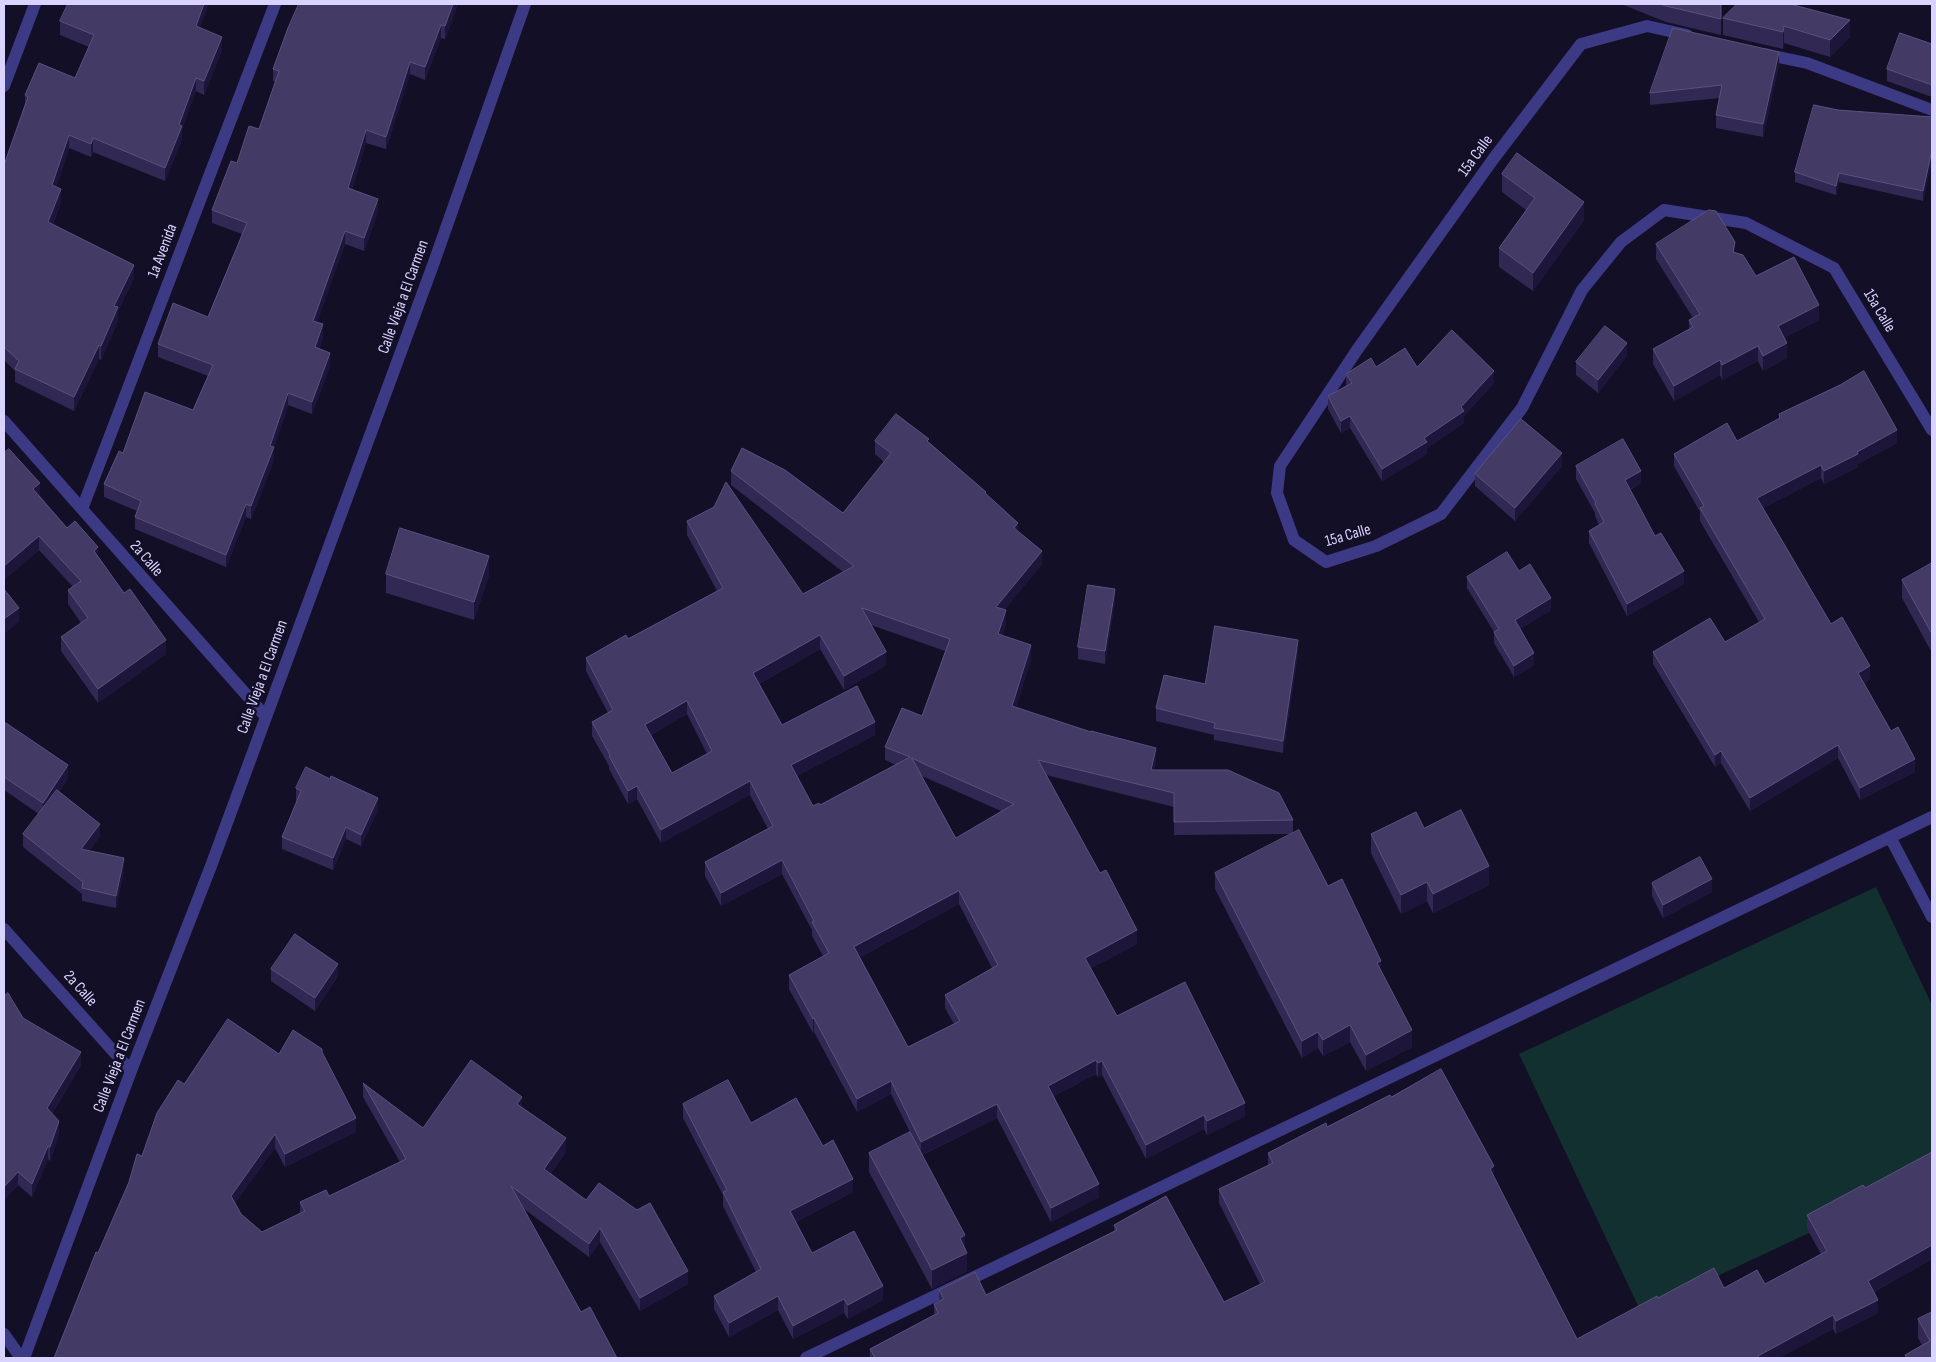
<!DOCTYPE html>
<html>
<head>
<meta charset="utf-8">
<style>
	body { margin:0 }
	#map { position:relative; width:1936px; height:1362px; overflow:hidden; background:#130f26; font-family:"Sofia Sans Condensed",sans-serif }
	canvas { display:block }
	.frame { position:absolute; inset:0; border:5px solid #d9d4ff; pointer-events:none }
</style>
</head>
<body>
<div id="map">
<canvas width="1936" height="1362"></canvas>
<div class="frame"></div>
</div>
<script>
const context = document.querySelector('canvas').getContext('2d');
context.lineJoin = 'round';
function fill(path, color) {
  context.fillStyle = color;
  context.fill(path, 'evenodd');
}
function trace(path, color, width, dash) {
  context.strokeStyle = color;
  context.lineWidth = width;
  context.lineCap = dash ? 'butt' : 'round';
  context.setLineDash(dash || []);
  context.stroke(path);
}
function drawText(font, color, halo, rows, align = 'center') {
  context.font = font + ' "Sofia Sans Condensed",sans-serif';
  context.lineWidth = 5;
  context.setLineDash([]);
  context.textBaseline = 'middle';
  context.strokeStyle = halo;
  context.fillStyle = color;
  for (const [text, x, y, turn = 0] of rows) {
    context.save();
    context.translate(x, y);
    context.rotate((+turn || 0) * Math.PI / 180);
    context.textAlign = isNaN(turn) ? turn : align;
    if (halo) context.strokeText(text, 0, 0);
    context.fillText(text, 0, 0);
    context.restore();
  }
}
const green = new Path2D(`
	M1876 887 1932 1005V1175L1641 1312 1519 1054Z`);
const minor = new Path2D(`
	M1687 35 1647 26 1581 44 1494 158 1357 350 1280 466 1277 493 1294 540 1326 562 1376 546 1441 514 1522 408 1582 290 1621 242 1664 210 1746 223 1834 268 1932 430
	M1764 54 1807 63 1932 110
	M4 86 35 4
	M4 421 266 717
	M82 509 275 4
	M1890 837 1932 917
	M4 929 131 1071
	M4 1334 21 1358
	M24 1358 131 1071 211 866 433 265 525 4
	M806 1358 1932 817`);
const wall = new Path2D(`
	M304 4H458L445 39 441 38 425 80 410 74 386 149 366 143 352 189 378 212 364 251 345 244 317 322 323 337 319 349 330 366 312 414 288 405 274 448V460L251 519 246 517 226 567 135 529V517L137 511 104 497V484L123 453 193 410 208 376 158 357V344L208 317 242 234 212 223V210L237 163 259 129 275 82 273 81V69Z
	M1621 4H1721V35L1666 22Z
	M1737 4 1850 37 1830 57 1784 43 1783 49 1723 35V18Z
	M60 21 200 28 222 50 204 95 196 91 182 129V139L165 181 93 152 91 157 69 148 56 187 61 202 53 224 134 278 118 311V321L101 360 99 359 74 411 15 382V371L4 360V165L25 104V95L75 78 89 47 60 35Z
	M1932 44V97L1887 81V69Z
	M1779 65 1763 137 1716 128V115L1720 98 1650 105V93Z
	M1838 110 1932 117V159L1923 201 1839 182 1836 195 1795 182V172Z
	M1502 174 1584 220 1533 291 1499 267V248L1526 210 1502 192Z
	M1656 244 1735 253 1756 276 1819 320 1784 338 1787 358 1763 371 1758 361 1722 380 1720 375 1674 401 1653 364V349L1689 329V320L1693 318 1656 259Z
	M1627 356 1598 393 1576 375V362Z
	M1376 367H1417L1494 383 1464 416V423L1427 448V454L1382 481 1350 428 1341 433 1328 409V396L1346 386V374Z
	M1779 414 1897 443 1858 464V467L1824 484 1821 478 1763 508 1831 624 1870 679 1864 683 1891 731 1915 772 1860 800 1838 758 1750 811 1721 763 1715 767 1653 664V652L1725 642 1759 622 1700 521V512L1674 466V454L1737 441 1779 419Z
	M875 441 929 442 986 494 1018 531 1042 564 1004 610 1006 624 1002 636 1031 659 1016 707 1156 762 1154 770 1293 820V834L1328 886 1381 972 1412 1047 1366 1071 1350 1042 1323 1056 1318 1048 1302 1058 1215 889V873L1292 834 1174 835V807L1046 775 1137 944 1091 968 1117 1016 1245 1116 1207 1135 1204 1129 1146 1159 1102 1075 1098 1077 1096 1074 1054 1096 1099 1197 1051 1222 997 1118 922 1155 965 1248 967 1271 932 1289 869 1172V1153L910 1132 891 1094 857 1112 814 1032 813 1033 789 989V975L823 956 812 936V930L782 874 721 906 705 876V862L768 829 750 795 661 843 637 799 628 804 609 769V766L592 736V722L608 713 586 671V658L628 639 717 591 687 535V521L803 594 843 572 731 485V471L843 513 884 462 875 454ZM871 625 945 651 922 716 885 747V760L896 765 820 805 813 806 797 776 875 735 782 725 759 684 820 649 844 690 886 665ZM687 714 707 754 672 773 651 735ZM922 776 1001 811 956 838ZM959 904 992 968 945 995V1008L954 1024 908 1047 860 957Z
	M4 453 67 528 98 556 166 654 98 703 61 651V637L81 623 68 604V590L73 587 39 550 4 580Z
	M1562 466 1515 521 1475 486V474Z
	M1576 466 1641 483 1630 490 1655 536 1684 584 1627 616 1589 543V531L1599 525 1595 516V513L1576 479Z
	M1932 563V653L1902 598V580Z
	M1519 571 1551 610 1520 629 1534 665 1514 677 1494 643V632L1467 588V577Z
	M386 574 489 575 474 620 386 593Z
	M1115 601 1105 664 1078 659V647Z
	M1298 653 1283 753 1214 740V735L1156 721V708L1205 684Z
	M4 727 68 778 59 792 100 836 89 851 124 871 116 908 82 901V894L23 847V834L39 814 4 790Z
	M296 788 378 810 361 846 346 839 333 870 282 849V837L297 801 296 800Z
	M1424 828 1489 885 1433 913 1427 901 1401 914 1371 853V834Z
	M1652 883 1712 892 1663 918 1652 896Z
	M271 969 338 976 315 1011 271 981Z
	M4 996 23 1018 81 1065 52 1114 59 1134 50 1161 48 1159 32 1197 18 1185 4 1200Z
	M322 1052 356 1132 285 1167 275 1148 235 1203 241 1214 262 1232 300 1213V1202L329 1196 400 1162 363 1097V1083L423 1128 522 1107 566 1152 551 1173 688 1284 640 1311 600 1242 589 1257 524 1209 581 1312 617 1358 98 1253 142 1156 184 1084 279 1054Z
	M1391 1097 1494 1178 1577 1339 1658 1298 1724 1288 1765 1284 1821 1254 1807 1229V1215L1865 1188 1932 1152V1259L1874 1292 1878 1313 1836 1334 1833 1329 1779 1358H870V1349L934 1315V1304L939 1302V1290L986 1295 1114 1231V1225L1224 1302 1260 1284 1219 1203V1189L1268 1166V1153L1327 1127Z
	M683 1104 751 1123 823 1146 853 1192 796 1222 812 1253 883 1300 848 1319 844 1313 793 1339 778 1310 729 1337 714 1309V1296L756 1272 723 1206V1195L683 1118Z
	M1932 1312V1358H1905V1355L1922 1345 1918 1338V1319Z`);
const shadedWall = new Path2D(`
	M204 4H209L196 39V26Z
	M453 4H458L445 39V26Z
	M1850 20V37L1830 57V40Z
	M441 25V38L425 80V67Z
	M1784 26V43L1783 49V32Z
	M222 37V50L204 95V81Z
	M1779 52V65L1763 137V124Z
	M410 62V74L386 149V137Z
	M196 78V91L182 129V139L165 181V168L179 125Z
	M366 130V143L348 201V188Z
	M69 135V148L52 199V185Z
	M93 138V152L91 157V144Z
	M1932 150V159L1923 201V191Z
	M1839 173V182L1836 195V186Z
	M61 189V202L48 236V222Z
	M378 199V212L364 251V238Z
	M1584 202V220L1533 291V273Z
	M345 231V244L313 334V321Z
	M1735 242V257L1733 252Z
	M134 265V278L118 311V321L101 360V346L114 306Z
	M1819 305V320L1778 341V326Z
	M323 324V337L315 360V347Z
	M1627 343V356L1598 393V380Z
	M1787 343V358L1763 371V356Z
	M99 345V359L74 411V397Z
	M1758 346V361L1722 380V365Z
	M330 353V366L312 414V402Z
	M1720 360V375L1674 401V386Z
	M1494 371V383L1464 416V423L1427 448V454L1382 481V469L1424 438 1461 407Z
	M288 393V405L274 448V460L251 519V506Z
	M1350 416V428L1341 433V421Z
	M1897 430V443L1858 464V467L1824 484V471Z
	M1562 453V466L1515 521V508Z
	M1821 465V478L1757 511V498Z
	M1641 471V483L1625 492V480Z
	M40 483V497L33 489Z
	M246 504V517L226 567V555Z
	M1018 523V537L1014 528Z
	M39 536V550L4 580V566Z
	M98 547V561L94 551Z
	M1042 551V564L996 621V607Z
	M489 556V575L474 620V602Z
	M1684 571V584L1627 616V604Z
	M1115 589V601L1105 664V651Z
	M1551 598V610L1515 632V620Z
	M19 608V622L4 634V619Z
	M1006 610V624L998 648V634Z
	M820 635V649L753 687V673Z
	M166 640V654L98 703V689Z
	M1298 640V653L1283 753V741Z
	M1031 645V659L1012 720V706Z
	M886 652V665L844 690V676Z
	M1534 653V665L1514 677V666Z
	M1870 666V679L1858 686V673Z
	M687 701V714L645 738V725Z
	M875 722V735L791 779V765Z
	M1838 745V758L1750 811V798Z
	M1156 748V762L1151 784V770Z
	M1721 751V763L1715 767V755Z
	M1915 759V772L1860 800V788Z
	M68 765V778L43 816V803Z
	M750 781V795L661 843V830Z
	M637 786V799L628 804V791Z
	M378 798V810L361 846V835Z
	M100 824V836L81 862V849Z
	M346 827V839L333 870V858Z
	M124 858V871L116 908V896Z
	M782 860V874L721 906V893Z
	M1489 866V885L1433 913V894Z
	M1712 879V892L1663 918V905Z
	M1427 882V901L1401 914V895Z
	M959 891V904L854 960V947Z
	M1137 930V944L1085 971V958Z
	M1381 961V977L1377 963Z
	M338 964V976L315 1011V998Z
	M814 1018V1032L813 1033V1019Z
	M1350 1025V1042L1323 1056V1040Z
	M1412 1030V1047L1366 1071V1055Z
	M1318 1032V1048L1302 1058V1041Z
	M81 1052V1065L47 1122V1108Z
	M1096 1060V1074L1048 1099V1086Z
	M1102 1061V1075L1098 1077V1063Z
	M891 1081V1094L857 1112V1099Z
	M522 1097V1111L517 1104Z
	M1245 1103V1116L1207 1135V1121Z
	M997 1104V1118L921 1155V1142Z
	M1204 1115V1129L1146 1159V1145Z
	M356 1118V1132L285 1167V1154Z
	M59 1121V1134L50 1161V1147Z
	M275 1134V1148L231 1209V1196Z
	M566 1138V1152L544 1182V1169Z
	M48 1146V1159L32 1197V1184Z
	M1494 1166V1180L1490 1169Z
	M18 1172V1185L4 1200V1187Z
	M853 1179V1192L790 1225V1211Z
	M1099 1184V1197L1051 1222V1208Z
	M600 1228V1242L589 1257V1244Z
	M965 1235V1254L960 1238Z
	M1932 1245V1259L1868 1295V1281Z
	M967 1253V1271L932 1289V1270Z
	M688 1271V1284L640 1311V1298Z
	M883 1286V1300L848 1319V1305Z
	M778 1296V1310L729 1337V1323Z
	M844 1299V1313L793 1339V1326Z
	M1878 1300V1313L1836 1334V1321Z
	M1833 1315V1329L1779 1358H1758V1356Z`);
const building = new Path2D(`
	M68 4H204L196 26 222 37 204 81 196 78 179 125 182 126 165 168 93 138 91 144 69 135 52 185 61 189 48 222 134 265 114 306 118 307 101 346 99 345 74 397 15 369 19 361 4 347V165L28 97 25 95 39 63 75 78 94 35 60 21Z
	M299 4 303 5 304 4H453L445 26 441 25 425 67 410 62 386 137 366 130 348 188 378 199 364 238 345 231 313 321 323 324 315 347 330 353 312 402 288 393 270 446 274 447 251 506 246 504 226 555 135 517 141 501 104 484 119 451 123 453 145 392 193 410 213 365 158 344 173 303 208 317 247 223 212 210 231 161 237 163 249 126 259 129 279 71 273 69 288 28Z
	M1660 4H1721V19L1666 6Z
	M1737 4H1790L1850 20 1830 40 1784 26 1783 32 1723 18Z
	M1673 28 1779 52 1763 124 1716 115 1722 85 1650 93Z
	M1900 33 1932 44V85L1887 69Z
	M1814 105 1838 110 1932 117V150L1923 191 1839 173 1836 186 1795 172Z
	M1517 153 1584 202 1533 273 1499 248 1535 198 1502 174Z
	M1709 210 1716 211 1735 242 1733 252 1743 255 1756 276 1794 257 1819 305 1778 326 1787 343 1763 356 1758 346 1722 365 1720 360 1674 386 1653 349 1693 327 1689 320 1700 314 1656 244Z
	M1605 326 1627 343 1598 380 1576 362Z
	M1452 330 1494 371 1461 407 1464 411 1424 438 1427 442 1382 469 1350 416 1341 421 1328 396 1352 383 1346 374 1371 358 1376 367 1405 348 1417 367Z
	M1864 371 1897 430 1857 452 1858 454 1824 471 1821 465 1757 498 1831 624 1842 617 1870 666 1858 673 1891 731 1898 727 1915 759 1860 788 1838 745 1750 798 1721 751 1715 755 1653 652 1710 618 1725 642 1765 619 1700 508 1704 506 1674 454 1727 423 1737 441 1780 418 1779 414 1840 385Z
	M896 414 929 439 927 441 986 492 985 493 1018 523 1014 528 1042 551 996 607 1006 610 998 634 1031 645 1012 706 1091 732V731L1156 748 1151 770H1228L1279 793 1293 820 1174 822V793L1038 760 1100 873 1106 870 1137 930 1085 958 1117 1016 1185 982 1245 1103 1207 1121 1204 1115 1146 1145 1102 1061 1098 1063 1096 1060 1048 1086 1099 1184 1051 1208 997 1104 921 1142 891 1081 857 1099 814 1018 813 1019 789 975 829 953 812 922 814 921 782 860 721 893 705 862 773 826 750 781 661 830 637 786 628 791 609 756 610 755 592 722 613 710 586 658 626 635 628 639 723 588 687 521 714 507 726 482 803 594 854 566 731 471 742 448 785 470 843 513 891 453 875 441ZM862 608 950 639 922 716 902 708 885 747 910 757 820 805 819 803 813 806 791 765 875 722 857 686 782 725 753 673 820 635 844 676 886 652ZM687 701 712 751 672 773 645 725ZM912 758 931 767 1014 804 956 838ZM959 891 998 965 945 995 960 1021 908 1047 854 947Z
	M1521 419 1562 453 1515 508 1475 474Z
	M1623 439 1641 471 1625 480 1655 536 1661 533 1684 571 1627 604 1589 531 1604 522 1595 504 1596 503 1576 466Z
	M9 449 40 483 33 489 67 528 75 521 98 547 94 551 124 593 130 589 166 640 98 689 61 637 88 618 68 590 81 581 39 536 4 566V453Z
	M400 528 489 556 474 602 386 574Z
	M1507 552 1519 571 1530 564 1551 598 1515 620 1534 653 1514 666 1494 632 1499 629 1467 577Z
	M1932 563V634L1902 580Z
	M1088 585 1115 589 1105 651 1078 647Z
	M4 589 19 608 4 619Z
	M1215 626 1298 640 1283 741 1214 728 1215 723 1156 708 1164 675 1205 684Z
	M6 723 68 765 43 803 4 777V727Z
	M306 767 330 779 331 776 378 798 361 835 346 827 333 858 282 837 301 791 296 788Z
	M57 790 100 824 81 849 124 858 116 896 82 888 83 882 23 834Z
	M1461 810 1489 866 1433 894 1427 882 1401 895 1371 834 1416 812 1424 828Z
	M1299 830 1328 886 1342 879 1381 961 1377 963 1412 1030 1366 1055 1350 1025 1323 1040 1318 1032 1302 1041 1215 873Z
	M1700 857 1712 879 1663 905 1652 883Z
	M295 934 338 964 315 998 271 969Z
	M8 993 23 1018 81 1052 47 1108 59 1121 50 1147 48 1146 32 1184 18 1172 4 1187V996Z
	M228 1019 279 1054 293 1030 322 1049V1052L356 1118 285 1154 275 1134 231 1196 241 1214 262 1232 305 1211 300 1202 326 1190 329 1196 406 1159 363 1083 423 1128 471 1060 522 1097 517 1104 566 1138 544 1169 586 1200 599 1183 637 1210 650 1203 688 1271 640 1298 600 1228 589 1244 511 1186 581 1312 590 1307 617 1358H54L96 1252 98 1253 129 1182 137 1154 142 1156 157 1113 178 1080 184 1084Z
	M1441 1069 1494 1166 1490 1169 1577 1339 1657 1296 1658 1298 1714 1268 1724 1288 1757 1270 1765 1284 1827 1251 1807 1215 1863 1185 1865 1188 1932 1152V1245L1868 1281 1878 1300 1836 1321 1833 1315 1758 1356 1759 1358H875L870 1349 938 1313 934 1304 944 1299 939 1290 975 1272 986 1295 1117 1230 1114 1225 1166 1196 1224 1302 1265 1282 1219 1189 1273 1163 1268 1153 1326 1123 1327 1127 1390 1095 1391 1097Z
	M728 1080 751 1123 796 1098 823 1146 833 1140 853 1179 790 1211 812 1253 854 1231 883 1286 848 1305 844 1299 793 1326 778 1296 729 1323 714 1296 761 1269 723 1192 727 1190 683 1104Z
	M910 1132 965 1235 960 1238 967 1253 932 1270 869 1153Z
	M1932 1312V1358H1907L1905 1355 1930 1341 1918 1319Z`);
const streetNames = [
	["15a Calle",1476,156,-54],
	["1a Avenida",163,251,-69],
	["Calle Vieja a El Carmen",404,297,-70],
	["15a Calle",1879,311,59],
	["15a Calle",1348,536,-16],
	["2a Calle",146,559,49],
	["Calle Vieja a El Carmen",263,677,-70],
	["2a Calle",80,989,48],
	["Calle Vieja a El Carmen",120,1056,-69]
];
fill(green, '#12302f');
trace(minor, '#3d3a85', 12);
fill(wall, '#312854');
fill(shadedWall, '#1d163a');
fill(building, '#433a66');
trace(building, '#5a527e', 1);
drawText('16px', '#d9d4ff', '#130f26', streetNames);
</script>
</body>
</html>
